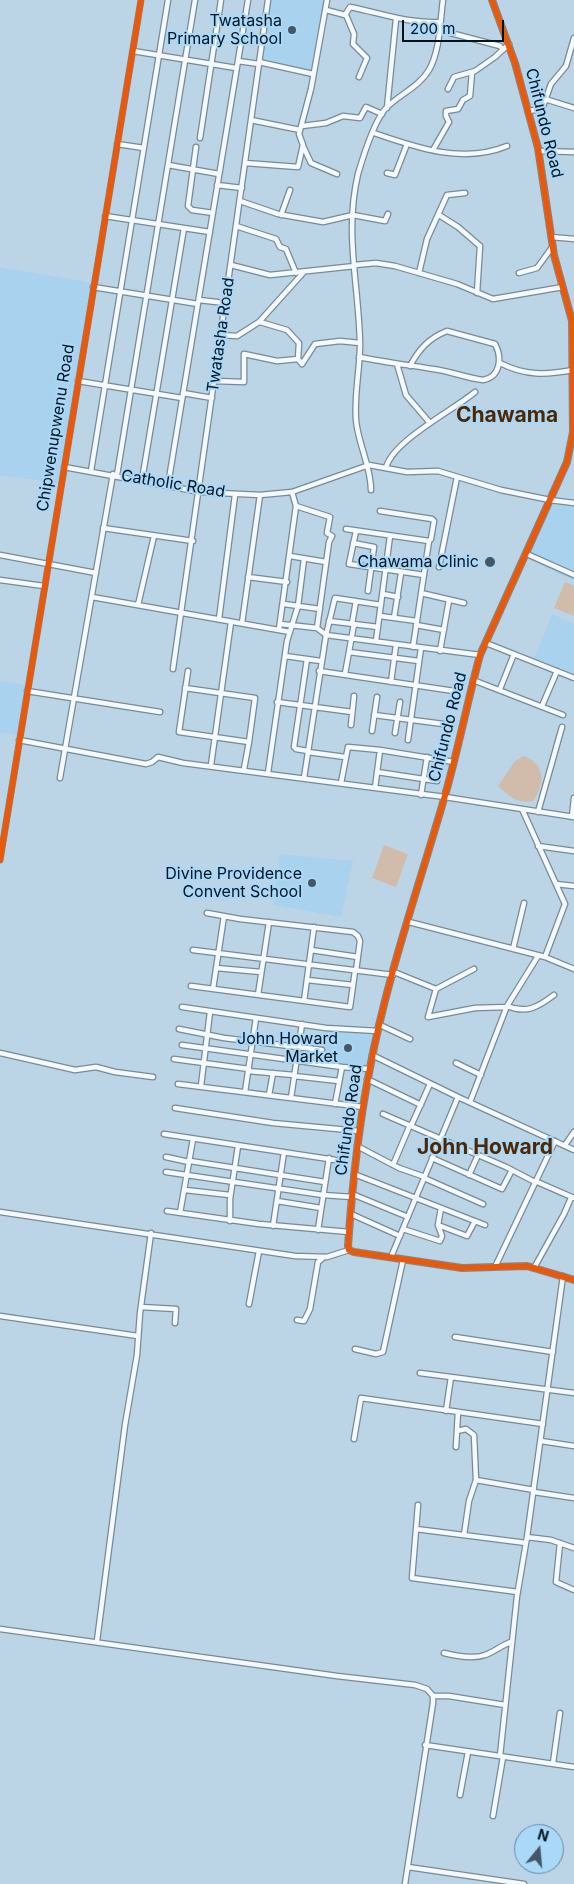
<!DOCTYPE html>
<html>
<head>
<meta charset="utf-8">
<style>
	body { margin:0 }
	#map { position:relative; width:574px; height:1884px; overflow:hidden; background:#bbd4e6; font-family:Inter,sans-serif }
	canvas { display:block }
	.north { position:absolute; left:514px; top:1824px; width:50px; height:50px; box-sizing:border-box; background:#a9d8f8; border:1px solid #678aa1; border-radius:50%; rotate:17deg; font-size:14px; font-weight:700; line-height:20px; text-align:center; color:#03141f }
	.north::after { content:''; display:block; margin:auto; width:18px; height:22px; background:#435765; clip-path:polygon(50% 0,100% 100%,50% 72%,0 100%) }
	.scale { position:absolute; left:402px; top:20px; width:102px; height:22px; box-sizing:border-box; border:2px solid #03141f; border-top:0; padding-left:6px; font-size:15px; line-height:18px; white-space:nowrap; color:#03141f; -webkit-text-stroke:4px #a9d8f8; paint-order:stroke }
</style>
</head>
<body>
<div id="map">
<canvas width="574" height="1884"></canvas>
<div class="north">N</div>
<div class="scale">200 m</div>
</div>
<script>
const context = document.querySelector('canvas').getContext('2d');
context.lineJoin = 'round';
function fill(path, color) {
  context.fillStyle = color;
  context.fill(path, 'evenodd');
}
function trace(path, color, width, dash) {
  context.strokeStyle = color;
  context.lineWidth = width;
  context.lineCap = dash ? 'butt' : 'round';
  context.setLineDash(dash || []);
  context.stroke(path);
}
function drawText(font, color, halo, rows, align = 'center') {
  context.font = font + ' Inter,sans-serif';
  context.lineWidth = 4;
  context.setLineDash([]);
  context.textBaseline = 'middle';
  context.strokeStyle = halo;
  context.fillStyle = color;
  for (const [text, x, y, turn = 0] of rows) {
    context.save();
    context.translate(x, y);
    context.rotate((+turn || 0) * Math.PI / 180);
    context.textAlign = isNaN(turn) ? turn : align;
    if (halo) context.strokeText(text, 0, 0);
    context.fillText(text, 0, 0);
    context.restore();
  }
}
const built = new Path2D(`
	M270 0H324L311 70 260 61Z
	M0 267 92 283 58 483 0 475Z
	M551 505 574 506V581L530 560 533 554 529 553Z
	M552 614 574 624V675L534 659Z
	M0 681 25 685 17 735 0 732Z
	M280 854 353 861 341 917 273 905Z
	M326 1028 377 1033 369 1070 320 1062Z`);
const green = new Path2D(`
	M565 582 574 586V616L554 608Z
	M524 756C546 764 545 785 533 801 517 804 509 796 498 786L515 761Z
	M384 845 408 854 396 887 372 878Z`);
const minor = new Path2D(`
	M326 10 345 15 350 7C381 13 408 24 440 22
	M346 15 354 34 353 44 367 58 359 77
	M439 30 500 46 503 50
	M133 51 236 68
	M238 61 259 64
	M259 62 313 74
	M448 89 454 77 475 71 495 57 509 44
	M545 99 574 108
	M387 108 396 19
	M528 111 542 109 551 84 566 66 574 38
	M251 120 300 130
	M302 126 326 123 343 116 360 118 366 107 382 114
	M374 133C417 148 463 164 507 146
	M200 138 221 0
	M117 144 144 148
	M303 146 311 163 337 174
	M196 147 188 206 192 210 213 213
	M433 150 449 122 446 116V111L458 109 463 100 470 96 472 72
	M539 151 574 152
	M245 163 298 167 303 145 299 134 311 89 327 0
	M168 165 219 174
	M387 173 395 175 407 144
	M217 185 242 188
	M240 201 278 214 323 222 353 215 385 221 388 214
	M281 215 290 190
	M439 215 458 227 480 246 477 293
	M105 216 210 232
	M236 226 276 239 280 247 286 249 296 273
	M551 237 574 239
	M231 265 270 275 355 266
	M355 265 376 263 395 266 457 284 493 299 563 287
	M419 273 427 239 447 195 465 193
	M519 273 537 268 553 246
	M93 287 198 304
	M199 300 225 303
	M260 322 287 330 299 343 298 359
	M221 335 237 336 259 322 303 273
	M359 357C383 362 408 365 433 369 450 371 466 378 483 380 501 377 502 357 495 344L447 331C429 338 419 349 410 366
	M500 363C525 376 546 375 573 370
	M397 364 406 395 430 423
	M78 381 182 398
	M215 381 244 382V354L277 361 298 359 302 364 315 344 340 341 360 343
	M183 393 212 398
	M64 467 200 492 260 495 292 492 369 465 407 472 438 471 501 490 550 500 574 503
	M386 468C392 441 454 410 475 392
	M91 471 168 0
	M117 475 195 0
	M142 480 184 228
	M168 485 248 0
	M371 490C371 466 358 444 356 420 354 394 360 370 360 344 359 286 344 233 358 174 363 157 375 120 386 108 400 94 419 87 429 70 440 51 440 22 443 0
	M296 506 330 517 327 533 332 536 329 542 317 628
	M103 528 193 541
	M346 529 429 541 431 539 434 521 432 519 380 511
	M356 531 349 564 424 575
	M353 543 374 547 368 591
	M527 554 574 575
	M0 555 96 573
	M290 556 326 562
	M439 567 457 477
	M248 577 287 582
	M0 580 44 586
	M421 593 464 603
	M383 594 398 597
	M92 597 290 632
	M284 604 320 609
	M138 605 154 536
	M380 616 417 621
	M394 618 401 573
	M219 619 235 495
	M329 621 378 627
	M242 623 260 495
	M280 624 317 628 326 635
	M352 624 356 601
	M416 625 444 630
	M279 629 296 506 292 492
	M326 635 335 598 381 605
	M376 641 390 536
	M486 643 574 678
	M413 647 429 541
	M440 651 449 600
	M349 652 419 661
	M285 656 321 661
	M307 659 294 747 296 749 308 751
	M173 669 268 0
	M319 671 454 691
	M345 674 354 624
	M473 680 563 715
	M391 682 396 645
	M185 688 255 698 249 742 179 732 188 671
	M500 689 514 654
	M27 691 160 712
	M277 702 352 712
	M542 706 557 671
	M374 715 451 725
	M351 725 354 696
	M372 731 377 697
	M395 733 400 702
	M19 740 146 764 152 762 158 757 183 763 445 797 574 817
	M408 740 421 648
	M308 752 345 757
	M211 765 231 622
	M244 769 249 742
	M377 772 437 781
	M268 773 287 641 298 606 304 559
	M60 778 113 474
	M304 778 326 635 480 655
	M341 783 348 747 380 750
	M375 788 380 750 454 762
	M421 795 427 757
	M522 809 565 904 545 957
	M538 812 562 727
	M572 817 574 798
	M538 846 574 851
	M0 860 141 0
	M556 884 574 886
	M207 913 240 919 353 932 358 936 360 941 356 971
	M409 922 545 957 574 969
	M513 949 524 903
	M193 950 393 975
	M311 950 358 957
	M216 968 261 972
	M394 972 436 989 474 969
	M307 980 353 985
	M191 986 350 1007 355 971
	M213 989 224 916
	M436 989 428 1017 475 1008 507 1007
	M258 995 269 922
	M304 1001 314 927
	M507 1006C527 1014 538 1007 554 995
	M182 1007 326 1028 378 1031
	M380 1025 410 1039
	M179 1029 224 1038 322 1050
	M182 1045 342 1067 369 1069
	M0 1053 75 1070 96 1067 115 1072 153 1077
	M372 1055 458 1097 574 1150
	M174 1059 249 1069
	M456 1063 481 1075
	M248 1071 294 1075
	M294 1076 339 1081
	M367 1079 421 1105
	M178 1084 363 1107
	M201 1086 210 1012
	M245 1092 256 1018
	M269 1095 273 1073
	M291 1098 302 1024
	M470 1102 507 1006 538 956
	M335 1104 342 1067
	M175 1108 273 1123 359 1131
	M383 1114 506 1167 535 1182
	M411 1126 430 1084
	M164 1134 342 1161
	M565 1145 574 1132
	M357 1146 399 1168 425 1177
	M166 1157 189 1162
	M432 1158 502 1189 512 1170
	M190 1161 325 1182
	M393 1165 410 1125
	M166 1172 323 1195 352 1197
	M354 1174 485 1225
	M469 1175 478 1155
	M424 1178 483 1204
	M535 1181 574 1198
	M185 1190 230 1195
	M352 1194 408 1217
	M277 1201 321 1208
	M167 1211 259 1224 349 1232
	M0 1212 295 1256 327 1257 349 1250
	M180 1213 193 1139
	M351 1214 400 1236
	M230 1221V1199L238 1146
	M438 1225 467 1236 475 1221
	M273 1226 284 1152
	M403 1229 440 1241 442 1236 438 1225 441 1208
	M318 1230 329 1158
	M391 1257 458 1097
	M495 1267 555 1141
	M534 1268 564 1214 571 1198
	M249 1304 259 1251
	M141 1307 176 1309 175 1323
	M0 1316 138 1336
	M297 1320 304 1321 310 1309 318 1262 324 1257
	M455 1337 553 1352
	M355 1349 376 1354 383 1352 403 1260
	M420 1373 574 1393
	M446 1411 451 1377
	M457 1431 466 1429 474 1435 476 1480 469 1501 464 1535
	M354 1439 361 1398 543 1424
	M541 1441 574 1446
	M456 1447 458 1412
	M476 1480 534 1490
	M534 1492 574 1498
	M418 1505 412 1578 518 1592
	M416 1529 526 1543
	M527 1537 551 1540 574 1548
	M560 1543 556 1582 574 1590
	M0 1629 337 1676 415 1685 427 1689 433 1696V1703L405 1884
	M97 1641 125 1425 137 1355 140 1313 151 1233
	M444 1653C456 1656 474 1659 485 1655 494 1652 502 1645 511 1642
	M433 1696H449L505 1705
	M425 1745 574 1767
	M500 1756 517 1596 527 1537 563 1276
	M553 1763 560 1713
	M460 1795 468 1752
	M493 1816 503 1757
	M408 1867 524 1884`);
const tertiary = new Path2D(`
	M492 0 515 63 538 148 554 255 572 321 573 432 567 462 480 655C467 703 458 751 444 799 418 889 386 980 369 1073 358 1130 352 1188 348 1246L349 1250 354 1252 462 1268 527 1266 574 1280`);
const cycleway = new Path2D(`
	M492 0 515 63 538 148 554 255 572 321 573 432 567 462 480 655C467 703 458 751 444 799 418 889 386 980 369 1073 358 1130 352 1188 348 1246L349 1250 354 1252 462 1268 527 1266 574 1280
	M0 860 141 0`);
const markers = [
	[292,30,5,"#435765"],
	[490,562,6,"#435765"],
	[312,883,5,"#435765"],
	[348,1048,5,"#435765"]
];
const poiNames = [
	["Twatasha",282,21],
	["Primary School",282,39],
	["Chawama Clinic",479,562],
	["Divine Providence",302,874],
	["Convent School",302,892],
	["John Howard",338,1039],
	["Market",338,1057]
];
const streetNames = [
	["Chifundo Road",544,123,76],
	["Twatasha Road",221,335,-82],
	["Chipwenupwenu Road",56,428,-81],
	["Catholic Road",173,484,9],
	["Chifundo Road",448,727,-76],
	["Chifundo Road",349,1120,-82]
];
const districtNames = [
	["Chawama",507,416],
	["John Howard",485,1148]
];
fill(built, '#a9d2ee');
fill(green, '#d1bcab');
trace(minor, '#768a97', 7);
trace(tertiary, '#768a97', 8);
trace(minor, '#f5f9fb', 4.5);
trace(tertiary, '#f5f9fb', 5);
trace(cycleway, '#e8590c', 6);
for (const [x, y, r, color] of markers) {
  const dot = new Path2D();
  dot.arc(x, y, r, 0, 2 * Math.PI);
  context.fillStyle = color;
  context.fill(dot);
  trace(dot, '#a9d8f8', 2);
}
drawText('16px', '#03141f', '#a9d8f8', poiNames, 'right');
drawText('16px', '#03141f', '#a9d8f8', streetNames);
drawText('bold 21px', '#502700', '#a9d8f8', districtNames);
</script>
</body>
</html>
